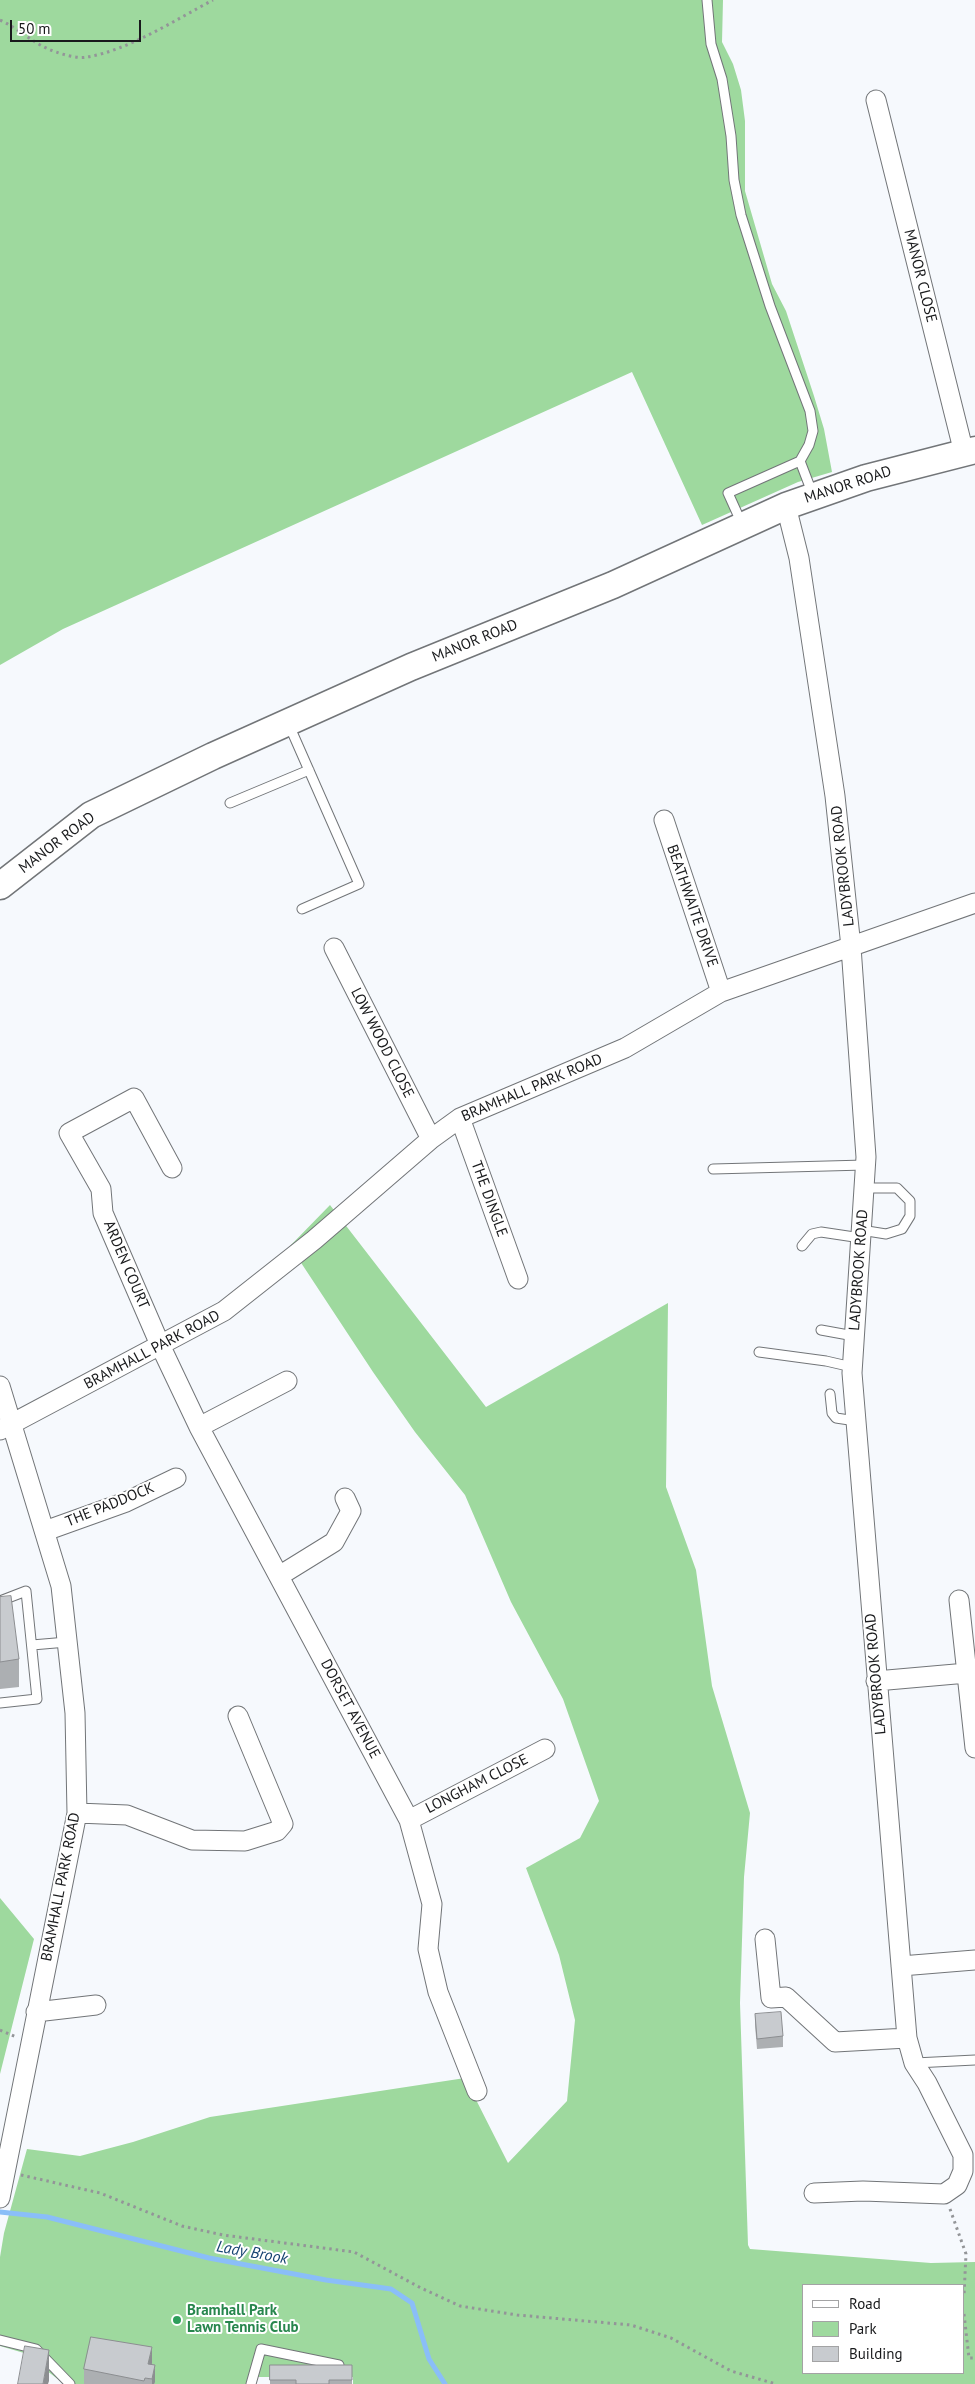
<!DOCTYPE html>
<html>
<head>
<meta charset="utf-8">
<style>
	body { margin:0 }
	#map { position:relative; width:975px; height:2384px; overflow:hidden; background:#f6f9fd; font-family:"PT Sans",sans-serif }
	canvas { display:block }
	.legend { position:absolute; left:802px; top:2284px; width:162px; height:90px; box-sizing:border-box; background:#fff; border:1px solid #a3a3a4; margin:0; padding:6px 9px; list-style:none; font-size:15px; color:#191a1c }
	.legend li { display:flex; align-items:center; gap:10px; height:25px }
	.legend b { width:25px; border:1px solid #a3a3a4 }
	.scale { position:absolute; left:10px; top:20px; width:131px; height:22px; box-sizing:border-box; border:2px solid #191a1c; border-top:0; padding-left:6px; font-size:15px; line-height:18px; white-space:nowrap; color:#191a1c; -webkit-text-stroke:4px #fff; paint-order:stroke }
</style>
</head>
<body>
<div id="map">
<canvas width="975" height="2384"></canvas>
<ul class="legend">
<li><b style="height:6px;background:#fff"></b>Road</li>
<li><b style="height:14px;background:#9ed99e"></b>Park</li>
<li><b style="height:14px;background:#c8cbcf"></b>Building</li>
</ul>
<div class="scale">50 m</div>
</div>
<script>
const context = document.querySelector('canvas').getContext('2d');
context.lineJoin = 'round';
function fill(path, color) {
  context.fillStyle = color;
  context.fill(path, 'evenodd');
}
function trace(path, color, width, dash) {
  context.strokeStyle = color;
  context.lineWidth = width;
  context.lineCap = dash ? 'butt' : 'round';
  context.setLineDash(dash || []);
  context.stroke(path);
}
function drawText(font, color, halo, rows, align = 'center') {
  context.font = font + ' "PT Sans",sans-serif';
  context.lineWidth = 4;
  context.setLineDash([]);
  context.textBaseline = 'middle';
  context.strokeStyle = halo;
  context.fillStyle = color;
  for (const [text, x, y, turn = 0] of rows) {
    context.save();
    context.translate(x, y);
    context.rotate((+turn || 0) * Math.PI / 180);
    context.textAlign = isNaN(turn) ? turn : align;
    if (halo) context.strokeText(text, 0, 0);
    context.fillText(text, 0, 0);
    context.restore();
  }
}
const green = new Path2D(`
	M0 0H723L722 42 733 64 741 90 745 121V191L772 284 786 311 814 396 824 429 832 472 798 482 702 525 632 372 63 629 0 665Z
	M330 1205 486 1407 668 1303 666 1487 696 1570 712 1686 750 1813 744 1877 740 2003 748 2245 750 2249 931 2263 975 2262V2384H353V2377H256L254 2384H64L24 2353 0 2346V2257L4 2233 27 2149 80 2156 133 2142 210 2117 465 2078 508 2163 567 2101 575 2020 559 1955 526 1868 580 1838 599 1801 563 1699 511 1602 465 1495 415 1432 373 1372 290 1246ZM804 2285H964V2373H804Z
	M0 1898 34 1939 0 2074Z`);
const stream = new Path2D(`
	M0 2212 47 2217 209 2258 326 2280 391 2289 412 2303 429 2359 445 2384`);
const path = new Path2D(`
	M0 20C21 30 33 44 56 52 65 55 78 59 87 57 127 51 177 19 213 0
	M0 2030 16 2037
	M21 2175 100 2193 182 2226 223 2235 354 2252 421 2288 460 2306 517 2315 631 2325 671 2338 731 2371 776 2384
	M950 2209 966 2254 964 2295
	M964 2314 969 2358H975`);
const lane = new Path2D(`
	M707 0 711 44 722 79 731 136 734 180 741 215 770 306 810 411 813 431 809 445 800 461 728 493 742 524
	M800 461 813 495
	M289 725 359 884 302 909
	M230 803 309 770
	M713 1169 865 1165
	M861 1230 886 1234 902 1229 910 1216V1201L897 1188H864
	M802 1246 812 1234 821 1232 861 1238
	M821 1330 854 1336
	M759 1352 826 1361 852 1367
	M830 1394 832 1413 836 1418 856 1421
	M0 1601 26 1591 37 1699 0 1703
	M32 1645 67 1642
	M915 2063 975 2060
	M0 2340 36 2349 70 2384
	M251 2384 261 2349 339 2365`);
const street = new Path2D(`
	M876 100 964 453
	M786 506 799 558 835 796 851 947 866 1157 852 1373 907 2038 914 2063 927 2083 963 2155V2171L957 2185 944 2194 863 2191 814 2193
	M664 820 721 992
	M334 948 431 1139
	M460 1118 518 1279
	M172 1168 134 1098 69 1133 101 1189 103 1213 161 1347 199 1427 409 1820 432 1904 428 1949 438 1992 477 2091
	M0 1386 61 1586 75 1713 77 1813 0 2198
	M199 1427 287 1381
	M0 1430 224 1311 314 1240 431 1139 460 1118 625 1048 721 992 975 903
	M45 1531 126 1502 176 1478
	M279 1576 334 1542 351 1511 345 1498
	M959 1600 975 1748
	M876 1681 967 1673
	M77 1813 127 1815 192 1840 245 1841 277 1831 283 1824 238 1716
	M409 1820 545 1749
	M765 1939 771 1998 786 1997 835 2042 907 2038
	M901 1966 975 1960
	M36 2012 96 2005`);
const secondary = new Path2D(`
	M0 886 91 815 213 756 411 667 613 585 786 506 866 478 975 450`);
const wall = new Path2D(`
	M0 1597 19 1659V1687L0 1689Z
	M755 2014 783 2036V2047L757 2049 755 2025Z
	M152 2363 155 2382 154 2384H84V2369Z
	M270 2365H352V2384H270Z`);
const shadedWall = new Path2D(`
	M152 2347V2363L148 2380V2364Z
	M49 2350V2381L48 2384H43Z
	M155 2365V2382L154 2384H152V2379Z`);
const building = new Path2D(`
	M11 1596 19 1659 0 1662V1597Z
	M781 2012 783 2036 757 2039 755 2014Z
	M91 2337 152 2347 148 2364 155 2365 152 2379 145 2378 144 2381 84 2369Z
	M25 2346 49 2350 43 2384H18Z
	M270 2365H352V2380H329V2384H296V2380H270Z`);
const markers = [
	[177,2320,5,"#2e9e5b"]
];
const streetNames = [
	["MANOR CLOSE",920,276,76],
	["MANOR ROAD",848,485,-18],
	["MANOR ROAD",475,641,-22],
	["MANOR ROAD",57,843,-37],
	["LADYBROOK ROAD",843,866,-96],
	["BEATHWAITE DRIVE",692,906,71],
	["LOW WOOD CLOSE",382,1043,63],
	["BRAMHALL PARK ROAD",532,1088,-23],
	["THE DINGLE",489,1199,70],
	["ARDEN COURT",126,1265,67],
	["LADYBROOK ROAD",859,1270,-86],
	["BRAMHALL PARK ROAD",152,1350,-28],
	["THE PADDOCK",110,1505,-22],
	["LADYBROOK ROAD",876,1674,-95],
	["DORSET AVENUE",350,1709,62],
	["LONGHAM CLOSE",477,1784,-27],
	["BRAMHALL PARK ROAD",61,1887,-79]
];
const leisureNames = [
	["Bramhall Park",187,2311],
	["Lawn Tennis Club",187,2328]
];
const waterNames = [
	["Lady Brook",252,2253,10]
];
fill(green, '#9ed99e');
trace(stream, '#8abef8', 5);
trace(lane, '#727578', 11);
trace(street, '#727578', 21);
trace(secondary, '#727578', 29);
trace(path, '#939598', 3, [2.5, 4]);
trace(lane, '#fff', 9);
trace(street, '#fff', 19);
trace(secondary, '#fff', 26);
fill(wall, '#acafb2');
fill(shadedWall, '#8c8e91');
fill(building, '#c8cbcf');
trace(building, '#8c8e91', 1);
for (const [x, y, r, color] of markers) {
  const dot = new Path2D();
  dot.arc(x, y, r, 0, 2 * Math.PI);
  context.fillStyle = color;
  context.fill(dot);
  trace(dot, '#fff', 2);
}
drawText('15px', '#191a1c', '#fff', streetNames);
drawText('bold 15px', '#27864d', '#fff', leisureNames, 'left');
drawText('italic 16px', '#174472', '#fff', waterNames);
</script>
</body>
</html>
